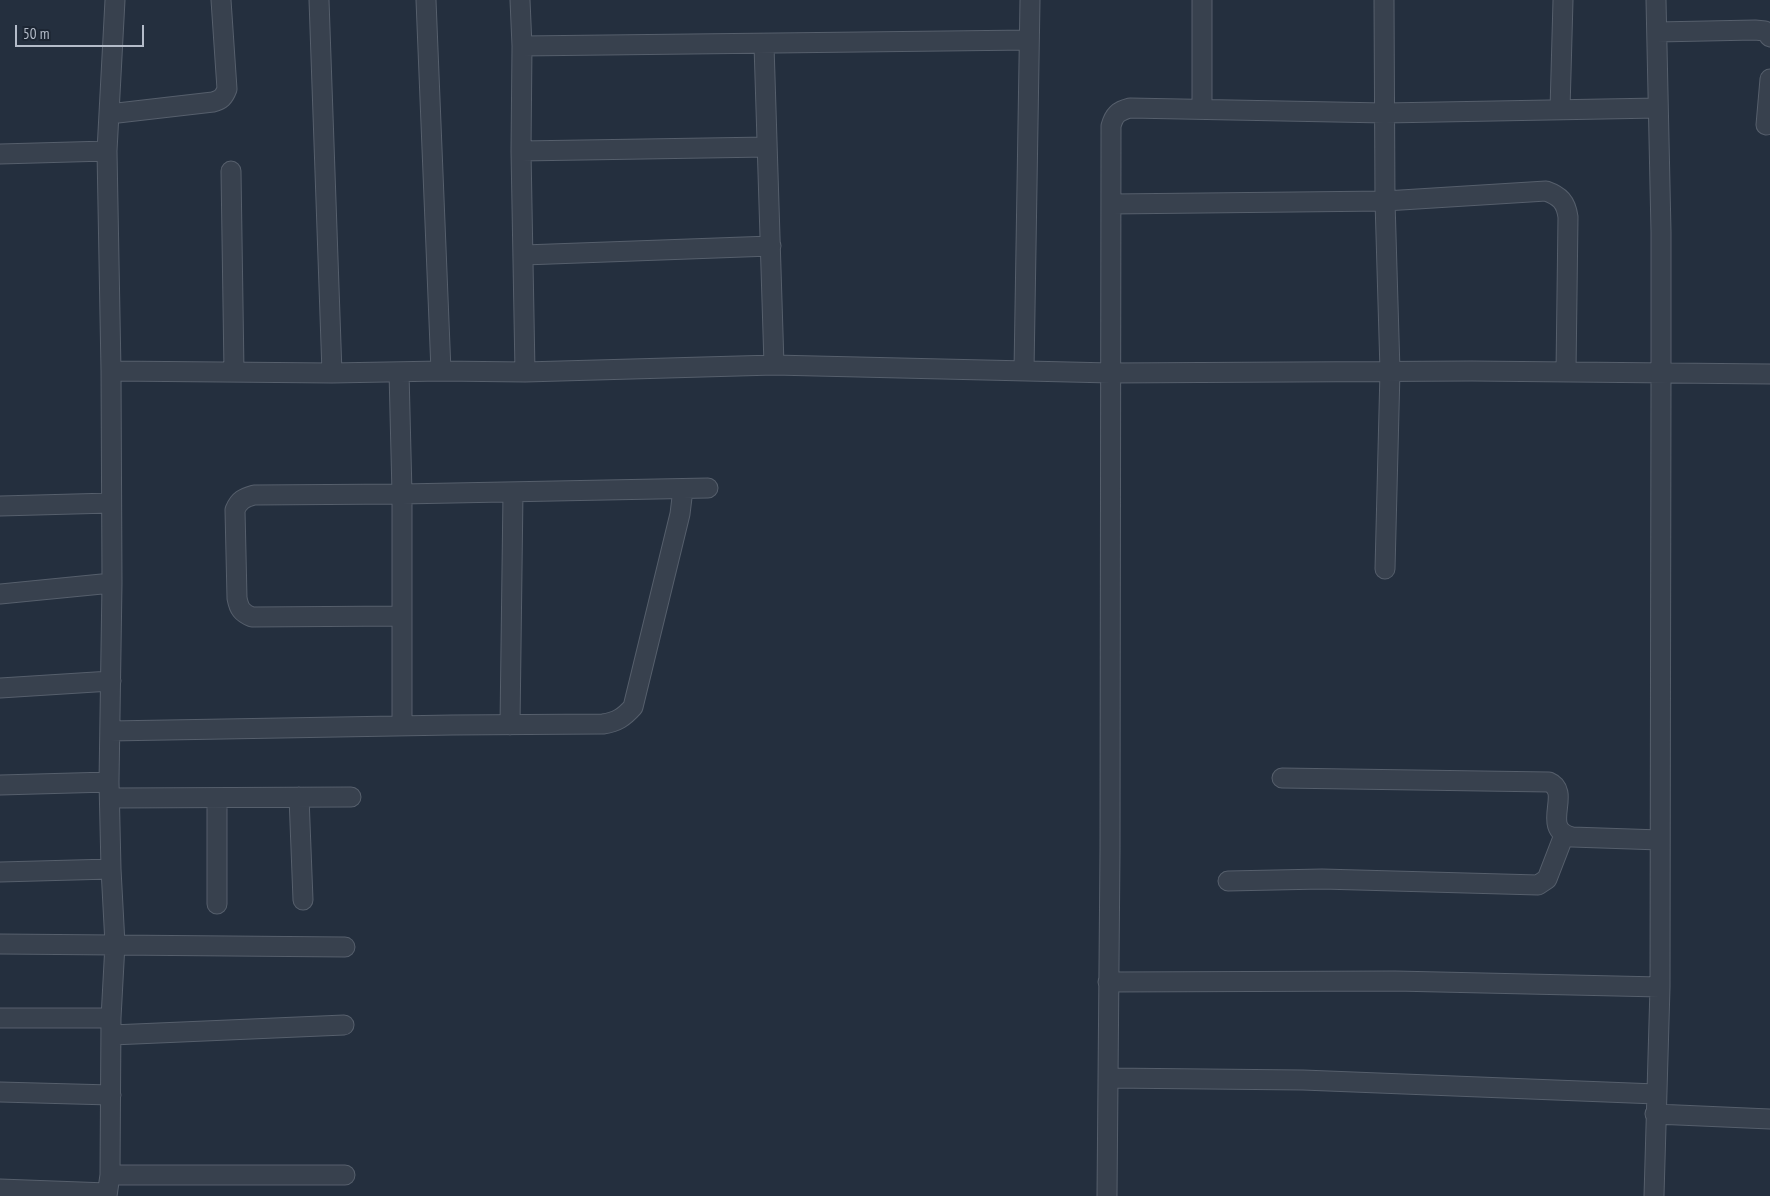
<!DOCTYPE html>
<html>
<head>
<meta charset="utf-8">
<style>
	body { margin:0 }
	#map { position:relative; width:1770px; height:1196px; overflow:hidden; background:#242f3e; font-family:"PT Sans Narrow",sans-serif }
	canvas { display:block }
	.scale { position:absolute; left:15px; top:25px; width:129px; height:22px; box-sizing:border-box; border:2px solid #b4bcc9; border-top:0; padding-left:6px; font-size:15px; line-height:18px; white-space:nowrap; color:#b4bcc9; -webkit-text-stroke:4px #1d2633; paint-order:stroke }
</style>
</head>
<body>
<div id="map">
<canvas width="1770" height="1196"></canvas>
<div class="scale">50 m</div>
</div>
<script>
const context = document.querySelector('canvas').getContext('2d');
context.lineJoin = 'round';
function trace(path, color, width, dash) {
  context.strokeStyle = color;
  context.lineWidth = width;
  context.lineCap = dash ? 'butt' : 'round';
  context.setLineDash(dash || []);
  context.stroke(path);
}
const minor = new Path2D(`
	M319 0 332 373
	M426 0 441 371
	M520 0 522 46
	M1384 0 1385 201 1390 371 1385 569
	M1657 32 1755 30 1765 31 1770 37
	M764 45 774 365
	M1202 109V0
	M1560 110 1563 0
	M109 114 213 102C221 100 224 97 227 89L221 0
	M1766 125 1770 79
	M521 151 767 147
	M0 154 107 151
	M231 171 234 372
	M1112 204 1385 201 1546 191C1560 196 1566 202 1568 217L1566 372
	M524 255 771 246
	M111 371 332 373 441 371 525 372 774 365 1111 373 1472 371 1770 374
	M1024 371 1030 0
	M399 372 402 494V726
	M525 372 521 151 522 46 1029 40
	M0 506 111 503
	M0 594 112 583
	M402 616 252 617C242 613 239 609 237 598L235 510C239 500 244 498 254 495L402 494 708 488
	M0 688 111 681
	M510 725 513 492
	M110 731 452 725 603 724C617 722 624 717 633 707L680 514 683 489
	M1282 778 1549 782C1573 792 1539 829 1572 837L1660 840
	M0 785 109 782
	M299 797 303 900
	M111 798 351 797
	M0 872 111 869
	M1228 881 1322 879 1538 885 1547 879 1564 835
	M217 904V798
	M0 944 345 947
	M1108 982 1395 981 1660 987
	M0 1018H111
	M112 1035 344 1025
	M1109 1078 1303 1080 1656 1094
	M0 1092 111 1095
	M1655 1114 1770 1119
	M110 1175H345
	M0 1189 107 1193
	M107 1196 110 1175 111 1018 115 944 111 869 109 782 112 583 111 371 107 151 115 0
	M1107 1196 1110 850 1111 126C1114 115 1118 111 1130 108L1385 113 1658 108
	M1654 1196 1660 987 1661 372V232L1656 0`);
trace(minor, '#565f6c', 21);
trace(minor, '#38414e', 19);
</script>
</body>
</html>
